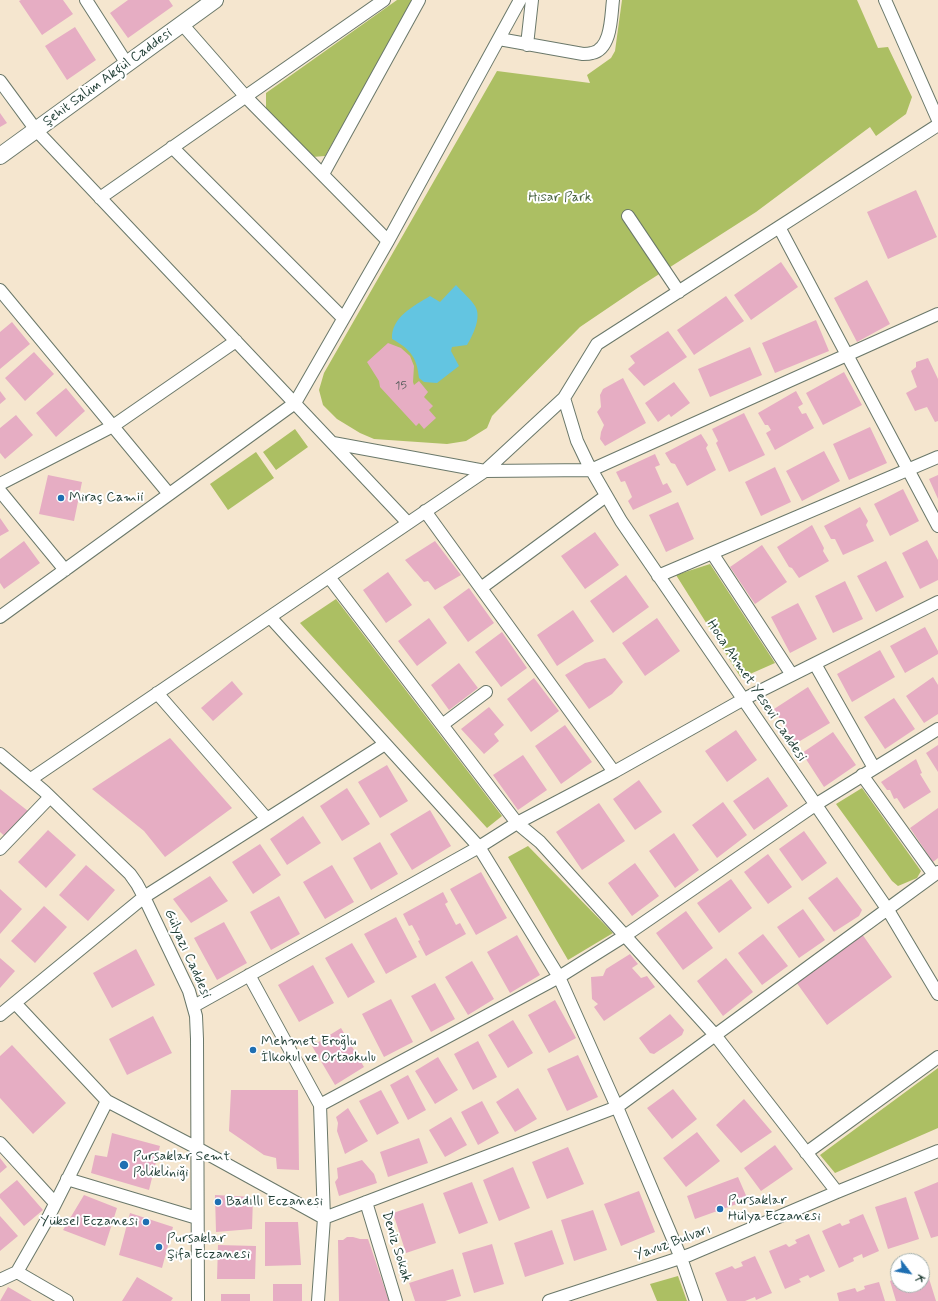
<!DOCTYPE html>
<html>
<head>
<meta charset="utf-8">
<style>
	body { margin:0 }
	#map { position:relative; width:938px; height:1301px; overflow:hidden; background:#f5e6cf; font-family:Mynerve,sans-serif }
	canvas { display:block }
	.north { position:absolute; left:890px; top:1253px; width:40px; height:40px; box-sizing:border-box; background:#fff; border:1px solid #a5b1ae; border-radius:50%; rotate:121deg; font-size:11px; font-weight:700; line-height:16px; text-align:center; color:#1f3d34 }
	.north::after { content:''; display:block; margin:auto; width:14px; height:18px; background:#1f6fb2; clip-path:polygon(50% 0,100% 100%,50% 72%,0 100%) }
</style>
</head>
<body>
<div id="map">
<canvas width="938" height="1301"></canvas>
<div class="north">K</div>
</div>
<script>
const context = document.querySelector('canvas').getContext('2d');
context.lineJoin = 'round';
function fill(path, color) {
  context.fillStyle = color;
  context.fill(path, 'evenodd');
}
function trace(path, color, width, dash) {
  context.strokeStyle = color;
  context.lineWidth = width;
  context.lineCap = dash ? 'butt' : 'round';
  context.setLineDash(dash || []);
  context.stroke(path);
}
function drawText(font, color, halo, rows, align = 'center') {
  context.font = font + ' Mynerve,sans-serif';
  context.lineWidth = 4;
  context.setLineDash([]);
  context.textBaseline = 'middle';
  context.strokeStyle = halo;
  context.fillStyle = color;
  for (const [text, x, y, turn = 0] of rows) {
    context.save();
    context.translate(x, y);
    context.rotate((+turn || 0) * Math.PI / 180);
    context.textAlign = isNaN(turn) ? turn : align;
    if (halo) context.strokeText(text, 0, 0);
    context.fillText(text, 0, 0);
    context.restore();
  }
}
const green = new Path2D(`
	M397 0H415L325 156 312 157 266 110V93Z
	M622 0H857L878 48 888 47 912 97 906 114 876 136 870 127 756 212 639 287 580 327 492 416 487 428 466 441 447 444 374 439 360 433 337 419 323 405 319 390 324 373 497 71 590 83 587 75 611 58 615 51Z
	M295 429 308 447 276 470 263 452Z
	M256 452 274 478 228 510 210 484Z
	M710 564 775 663 741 678 676 575Z
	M336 599 502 816 487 828 300 623Z
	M862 788 921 871 917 878 898 886 892 881 836 804Z
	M528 846 613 933 568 960 508 857Z
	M938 1068V1128L835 1173 820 1155Z
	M678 1276 687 1301H657L650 1284Z`);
const water = new Path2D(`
	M456 285C462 292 470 298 475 306 482 317 473 335 467 345L452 347 451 351 459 366 437 383 424 382 419 378C417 357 410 349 392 339 391 317 414 306 430 296L440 302Z`);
const building = new Path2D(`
	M21 0H63L73 14 42 35 19 1Z
	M128 0H169L173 6 128 38 110 13Z
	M75 27 96 60 67 80 45 46Z
	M0 113 7 123 0 127Z
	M916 190 937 237 888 259 867 212Z
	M781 262 798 287 751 320 734 295Z
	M867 280 890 324 857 342 834 298Z
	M726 296 744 321 694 355 677 330Z
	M816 320 829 351 775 373 762 343Z
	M12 322 30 344 0 369V332Z
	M668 331 687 357 644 386 628 369 635 363 630 356Z
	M388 343 401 348 410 356 414 366 413 382 414 385 419 381 428 392 424 397 433 406 429 410 436 418 424 429 419 423 416 426 380 387 379 381 367 362Z
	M750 347 762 375 710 397 698 369Z
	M34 352 54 374 25 401 5 378Z
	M928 358 938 379V421L935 422 927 407 915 411 906 393 917 387 911 371 916 367V362Z
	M844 372 862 405 823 425 806 393Z
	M623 378 646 423 605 446 600 439 601 432 604 425 597 412 601 407 600 395 603 389Z
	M674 382 690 403 671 417 669 414 658 422 645 403Z
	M66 388 85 411 56 437 36 413Z
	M0 391 6 399 0 404Z
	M796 391 803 404 798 407 802 414 806 413 814 428 775 450 766 433 771 430 768 425H765L758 413Z
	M744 413 765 455 729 472 716 443 718 441 712 429Z
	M16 415 33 435 5 459 0 453V428Z
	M870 427 887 463 849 480 833 444Z
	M701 434 708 445 706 448 716 470 687 486 675 464 671 463 665 453Z
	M824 451 840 481 802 501 786 471Z
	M655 454 660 465 655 467 663 485 667 483 672 492 633 510 628 501 632 497 625 481 621 482 616 472Z
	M775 467 791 502 761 516 745 482Z
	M48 475 82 482 74 521 39 514Z
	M938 475V499L929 479Z
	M903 489 919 521 890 536 874 504Z
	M678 502 694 539 666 552 649 515Z
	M860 507 868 521 866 525 874 541 843 555 835 539H831L824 526Z
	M0 518 9 531 0 536Z
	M812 525 824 548 823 551 829 561 799 578 792 568 789 567 777 547Z
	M595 532 619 565 585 589 561 556Z
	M927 540 938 560V580L920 589 902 553Z
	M24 541 40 563 4 589 0 583V559Z
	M435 541 461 575 435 590 428 581 424 582 405 560Z
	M762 545 787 582 755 604 730 567Z
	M886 561 904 597 876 612 857 576Z
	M388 572 412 605 386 623 363 590Z
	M626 575 649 607 613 633 590 601Z
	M845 581 863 619 833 633 815 596Z
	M469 588 494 623 468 642 443 607Z
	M798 603 817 639 790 653 771 617Z
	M573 610 594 641 557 666 537 635Z
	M429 618 447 643 417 666 398 641Z
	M657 618 680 651 645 676 622 643Z
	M925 627 938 651V654L905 673 890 646Z
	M502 632 527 668 501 687 475 652Z
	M880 650 895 677 852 702 837 674Z
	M605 658 623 682 612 694 589 709 565 675 585 663Z
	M459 663 478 688 449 710 431 685Z
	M933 677 938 685V714L924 723 906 696Z
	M534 678 559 711 531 732 507 699Z
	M232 681 243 694 213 721 201 708Z
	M808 687 830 723 795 744 774 709Z
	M894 698 915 729 885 749 864 717Z
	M489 707 504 725 494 734 499 741 484 754 461 729Z
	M565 725 592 762 561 784 535 746Z
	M736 730 757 760 727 782 705 751Z
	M833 732 856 765 824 787 802 753Z
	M170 738 232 808 165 857 144 831 92 789Z
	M938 745V772L926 753Z
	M523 755 547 790 518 810 493 775Z
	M916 759 922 773 920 774 931 792 904 809 897 798 894 799 890 790H887L881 782Z
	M387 765 408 801 380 818 358 782Z
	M768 777 788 806 754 830 733 801Z
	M639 780 662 812 635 830 613 799Z
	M347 788 370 824 342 841 320 806Z
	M0 789 28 811 7 838 0 832Z
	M723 802 747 835 717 858 692 825Z
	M599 803 625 841 582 870 556 832Z
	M938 808V858L933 862 910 828Z
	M430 810 451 846 412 870 390 834Z
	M303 816 321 843 287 865 270 839Z
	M48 830 76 855 46 888 18 862Z
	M804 831 827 863 802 881 779 849Z
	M674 833 699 870 675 888 649 851Z
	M380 842 398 874 371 890 353 858Z
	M260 844 281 875 253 894 232 862Z
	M768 854 792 887 768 904 744 872Z
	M635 863 659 896 632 916 608 883Z
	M86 865 115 890 88 921 59 895Z
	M332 865 354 902 325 919 303 882Z
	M481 872 507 918 476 935 450 889Z
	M210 876 228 901 191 923 173 899Z
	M837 877 862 910 859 916 834 932 808 898Z
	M731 879 752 908 719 933 697 903Z
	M0 889 22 909 0 934Z
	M443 892 448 902 445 904 456 925 460 923 466 934 426 956 418 941 420 940 412 925 409 926 403 914Z
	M279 896 300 934 271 950 250 912Z
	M44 906 67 927 35 963 11 941Z
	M803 909 825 940 799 958 777 927Z
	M686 911 713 948 683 970 656 933Z
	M396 917 417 957 386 974 364 934Z
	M224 922 247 963 217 980 194 938Z
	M763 934 788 966 762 985 738 953Z
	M862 934 892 977 827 1025 796 982Z
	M517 935 540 975 510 993 487 952Z
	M352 943 375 982 348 998 325 958Z
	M136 949 155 985 112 1008 93 973Z
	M630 954 638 964 632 968 641 978 647 976 655 987 604 1021 594 1007 598 1004 592 999 591 977 603 976 606 969Z
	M0 958 15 971 0 988Z
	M726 958 753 992 723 1016 697 981Z
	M472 961 494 999 468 1015 445 977Z
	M313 965 334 1003 299 1022 278 985Z
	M435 983 455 1019 431 1032 411 996Z
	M391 999 413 1042 384 1057 362 1014Z
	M555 1000 576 1038 549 1053 528 1015Z
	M670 1014 684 1030 682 1035 654 1054 650 1053 639 1038Z
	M153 1016 172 1053 127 1075 109 1039Z
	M513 1020 533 1053 508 1068 488 1035Z
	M341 1028 364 1067 335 1085 312 1046Z
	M478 1041 497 1077 473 1090 454 1054Z
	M12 1045 66 1103 33 1134 0 1098V1056Z
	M578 1055 598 1097 567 1111 547 1069Z
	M438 1057 458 1090 435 1104 415 1071Z
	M408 1075 426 1110 408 1120 390 1085Z
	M518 1088 537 1119 515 1132 496 1102Z
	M673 1089 697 1119 672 1139 647 1108Z
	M231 1090H298L299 1170 277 1169 276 1158 264 1155 229 1131Z
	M381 1090 399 1123 377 1135 359 1101Z
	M744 1099 772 1132 741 1153 716 1125Z
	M482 1101 499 1133 478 1145 461 1112Z
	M348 1108 368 1141 345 1154 337 1131 338 1123 336 1117Z
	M451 1117 467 1145 445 1157 429 1130Z
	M697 1132 720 1161 686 1187 663 1158Z
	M112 1133 160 1146 149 1190 91 1173 95 1155 107 1157Z
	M419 1138 428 1163 388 1177 380 1152Z
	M775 1145 793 1169 761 1191 744 1168Z
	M568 1147 584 1184 547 1199 532 1162Z
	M0 1158 7 1167 0 1173Z
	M362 1160 374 1174 377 1183 339 1196 335 1182 338 1178 337 1168Z
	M513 1167 530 1208 499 1221 483 1180Z
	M738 1177 748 1200 695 1219 687 1196Z
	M17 1180 43 1210 24 1226 0 1198V1194Z
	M472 1182 488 1223 459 1234 443 1193Z
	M938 1182V1236L931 1238 914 1192Z
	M639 1191 655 1232 621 1246 604 1204Z
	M84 1195 117 1208 105 1246 63 1230Z
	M215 1195 253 1197 252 1229 216 1232Z
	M906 1197 919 1239 888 1249 875 1207Z
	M423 1203 436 1243 406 1253 393 1213Z
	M593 1210 607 1250 574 1261 561 1220Z
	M130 1213 173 1227 162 1268 119 1255Z
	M863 1214 879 1251 863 1258 862 1254 853 1258 854 1261 839 1268 822 1231 840 1223 842 1226 850 1223 849 1220Z
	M0 1216 18 1236 0 1251Z
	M265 1222H298L301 1265 265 1266Z
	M552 1230 564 1264 525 1277 514 1243Z
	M809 1234 825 1271 810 1278 808 1275 799 1279 801 1282 785 1289 769 1251 786 1244 789 1247 797 1243 795 1240Z
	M347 1237H353L360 1239H368L389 1301H339L338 1240H343Z
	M492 1244 504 1284 474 1293 462 1253Z
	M218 1245 256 1246 255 1279H217Z
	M755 1256 772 1293 756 1300 755 1297 745 1301H727L715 1273 732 1266 735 1269 743 1266 741 1262Z
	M453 1269 461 1296 445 1301H415L409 1283Z
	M926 1269 936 1301H896L890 1281 898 1278V1285H922V1271Z
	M137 1277 173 1298 171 1301H122Z
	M879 1282 885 1301H839L837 1293 855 1288 857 1292 865 1289 864 1286Z
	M273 1284H302V1301H273Z
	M8 1287 32 1301H0Z
	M221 1294H250V1301H221Z`);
const minor = new Path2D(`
	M86 0 127 64
	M885 0 938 120
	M182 24 246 97 388 241
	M499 39 583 54C586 54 589 54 592 53 612 49 611 15 613 0
	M527 45 532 0
	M0 81 36 130 408 523
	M172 147 343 318
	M323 174 419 0
	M100 198 384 0
	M628 216 679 292
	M779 227 938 526
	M0 290 169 494
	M564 398 577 441 588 464 621 521 888 910 938 994
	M333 443 485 471 591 470 938 314
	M0 484 113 426 236 341
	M0 491 65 570
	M425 511 614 772
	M712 553 792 675
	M658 576 938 457
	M329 577 517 823 540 842 715 1035 837 1192
	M481 588 606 496
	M0 617 295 403 388 241 520 0
	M270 617 479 847 559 977 617 1107 681 1258 696 1301
	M815 664 874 768
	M157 693 267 819
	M442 725 486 692
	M0 754 44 791 130 874 137 884 144 897 189 991 196 1016 197 1039 198 1301
	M862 775 934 875
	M31 779 485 471 564 398 597 344 938 125
	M0 849 50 797
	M249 975 320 1105 324 1218 318 1301
	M15 1003 107 1101 197 1148 324 1218 617 1107 938 872
	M194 1006 479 847 517 823 614 772 744 699 938 602
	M0 1015 144 897 385 744
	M320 1105 559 977 626 935 815 805 938 729
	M0 1143 55 1203
	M806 1153 938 1057
	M67 1179 197 1218
	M366 1202 396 1301
	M17 1272 49 1216 107 1101
	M0 1280 17 1272 67 1301
	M549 1301 689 1255 837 1192 938 1151`);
const major = new Path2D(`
	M0 156 215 0`);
const markers = [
	[61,498,4,"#1f6fb2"],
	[253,1050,4,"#1f6fb2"],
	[124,1165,5,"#1f6fb2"],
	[218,1202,4,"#1f6fb2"],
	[720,1209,4,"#1f6fb2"],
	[146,1222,4,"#1f6fb2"],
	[159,1247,4,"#1f6fb2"]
];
const numberNames = [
	["15",401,386]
];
const streetNames = [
	["Şehit Salim Akgül Caddesi",108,78,-36],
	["Hoca Ahmet Yesevi Caddesi",756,691,56],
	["Gülyazı Caddesi",187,954,66],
	["Yavuz Bulvarı",673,1243,-20],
	["Deniz Sokak",396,1247,73]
];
const parkNames = [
	["Hisar Park",560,198]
];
const poiNames = [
	["Miraç Camii",69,498],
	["Mehmet Eroğlu",261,1042],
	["İlkokul ve Ortaokulu",261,1058],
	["Pursaklar Semt",133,1157],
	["Polikliniği",133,1173],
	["Pursaklar",728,1201],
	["Hülya Eczanesi",728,1217],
	["Badıllı Eczanesi",226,1202],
	["Yüksel Eczanesi",138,1222,"right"],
	["Pursaklar",167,1239],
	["Şifa Eczanesi",167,1255]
];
fill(green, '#acbf63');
fill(water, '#63c5e1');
fill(building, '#e6adc3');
trace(minor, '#6a786a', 14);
trace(major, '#6a786a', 18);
trace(minor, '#fff', 12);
trace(major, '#fff', 16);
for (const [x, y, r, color] of markers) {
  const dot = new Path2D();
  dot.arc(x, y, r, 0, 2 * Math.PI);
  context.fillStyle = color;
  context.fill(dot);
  trace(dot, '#fff', 1.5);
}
drawText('12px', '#515958', null, numberNames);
drawText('14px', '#1f3d34', '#fff', streetNames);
drawText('14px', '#496442', '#fff', parkNames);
drawText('14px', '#1f3d34', '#fff', poiNames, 'left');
</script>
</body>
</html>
